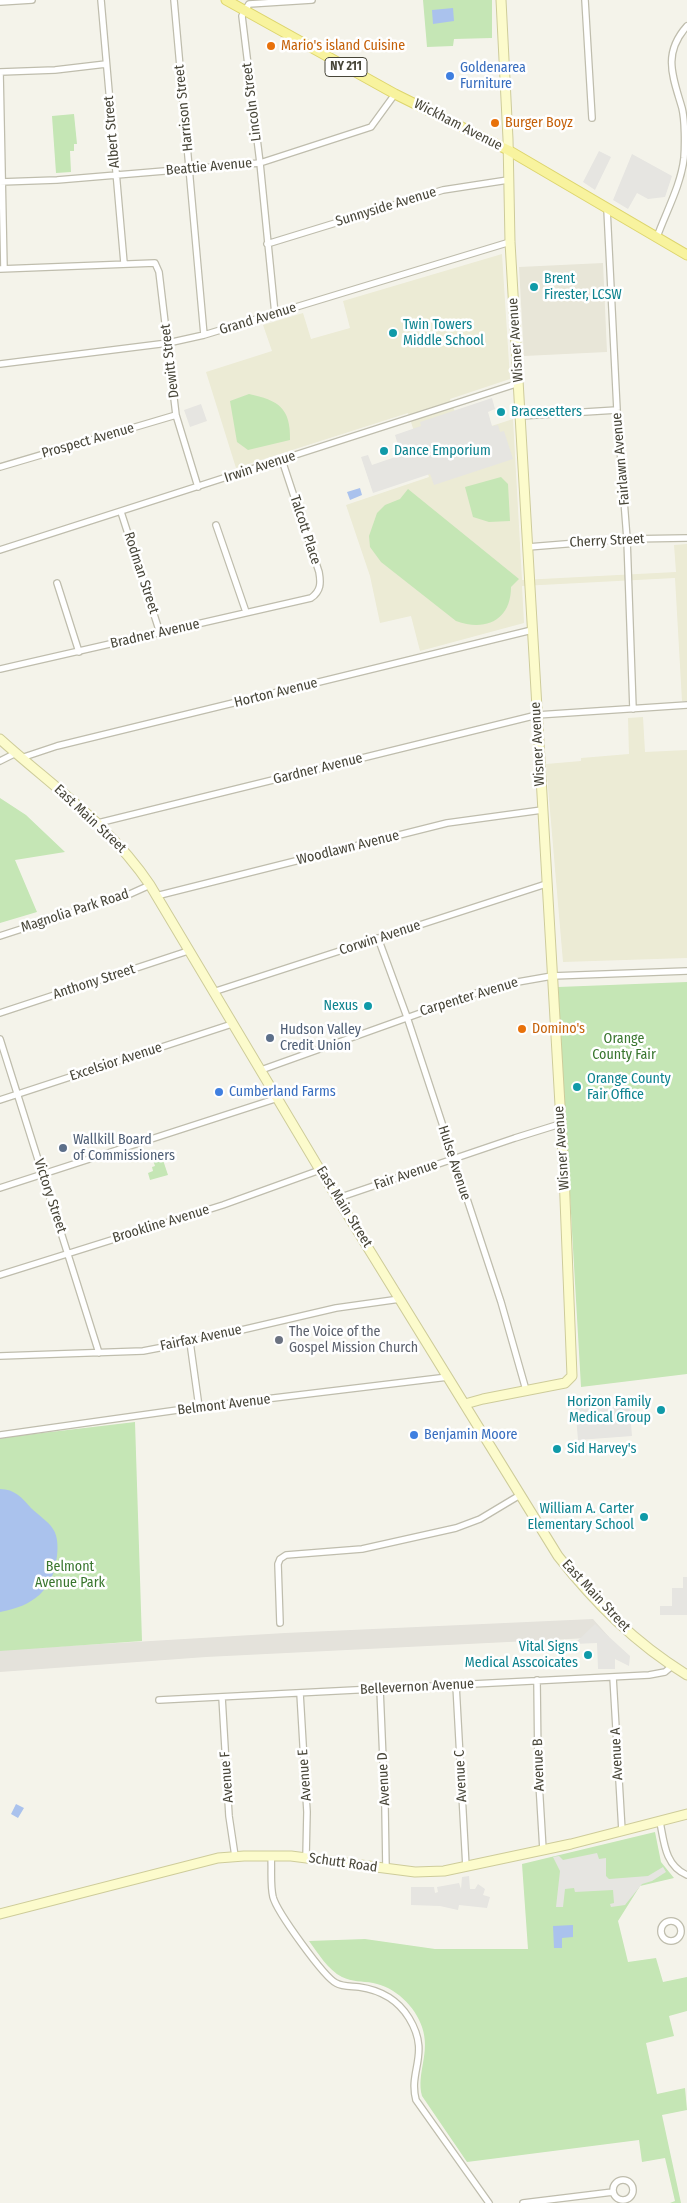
<!DOCTYPE html>
<html>
<head>
<meta charset="utf-8">
<style>
	body { margin:0 }
	canvas { display:block; background:#f4f3ea }
</style>
</head>
<body>
<canvas width="687" height="2203"></canvas>
<script>
const context = document.querySelector('canvas').getContext('2d');
context.lineJoin = 'round';
function fill(path, color) {
  context.fillStyle = color;
  context.fill(path, 'evenodd');
}
function trace(path, color, width, dash) {
  context.strokeStyle = color;
  context.lineWidth = width;
  context.lineCap = dash ? 'butt' : 'round';
  context.setLineDash(dash || []);
  context.stroke(path);
}
function drawText(font, color, halo, rows, align = 'center') {
  context.font = font + ' "Fira Sans Condensed",sans-serif';
  context.lineWidth = 5;
  context.setLineDash([]);
  context.textBaseline = 'middle';
  context.strokeStyle = halo;
  context.fillStyle = color;
  for (const [text, x, y, turn = 0] of rows) {
    context.save();
    context.translate(x, y);
    context.rotate((+turn || 0) * Math.PI / 180);
    context.textAlign = isNaN(turn) ? turn : align;
    if (halo) context.strokeText(text, 0, 0);
    context.fillText(text, 0, 0);
    context.restore();
  }
}
const residential = new Path2D(`
	M603 263 607 352 524 356 519 267Z`);
const industrial = new Path2D(`
	M593 1619 609 1637 206 1657 0 1672V1650L285 1633Z`);
const education = new Path2D(`
	M502 254 510 379 450 399 464 435 513 419 522 580 676 572 674 545 687 544V701H682L675 578 522 586 524 623 420 651 411 616 380 623 370 576 346 505 429 477 408 413 236 468 206 372 272 351 263 325 303 313 311 339 350 328 343 301Z
	M643 717 645 752 687 750V958L563 962 546 764 581 761V758L629 754 628 718Z`);
const green = new Path2D(`
	M423 0H492V38L454 39 453 46 427 47Z
	M74 114 77 144H74V151H70L71 172 56 173 52 116Z
	M249 394C278 400 291 408 290 440L248 450 237 442 230 401Z
	M501 477 508 484 510 521 489 522 473 517 465 487Z
	M408 489 519 579 511 587C511 620 486 632 456 621L381 562 370 547 369 536 377 513 385 505 400 499Z
	M0 798 26 815 65 852 15 860 37 912 0 923Z
	M687 982V1374L581 1387 558 987Z
	M162 1157 168 1175 150 1180 148 1173 153 1171 152 1167 155 1166 153 1160Z
	M135 1422 142 1641 0 1651V1438Z
	M655 1832 661 1862 674 1878 640 1886 618 1921 628 1962 656 1958 663 1982 687 1977V2011L669 2016 674 2036 646 2043 657 2094 685 2088 687 2110 662 2115 681 2203H670L675 2201 665 2158 642 2162 639 2140 467 2162 422 2096C416 2073 431 2053 422 2027 415 2006 395 1987 373 1983 362 1981 352 1982 342 1977 328 1970 318 1953 309 1941L365 1939 435 1949H528L522 1864Z`);
const parking = new Path2D(`
	M599 151 611 157 595 190 583 182Z
	M632 154 672 176 665 197 648 199 637 193 628 209 613 200Z
	M492 398 495 409 488 412 492 426 498 425 500 432 504 431 513 459 434 485 430 474 373 493 361 457 368 455 372 465 401 455 395 435 421 426 420 422Z
	M201 404 207 421 190 427 184 410Z
	M629 1400 632 1436 578 1440 575 1405Z
	M683 1577H687V1615H660V1606H672V1588H683Z
	M595 1624 630 1656 629 1666 615 1659V1669H598L597 1643 574 1644Z
	M597 1853 599 1859 606 1858V1876L609 1879 648 1876 663 1867 666 1872 652 1881 642 1884 625 1905 611 1907 610 1904 614 1903 613 1890 575 1892 574 1888 565 1889 563 1907H556L560 1871 553 1857 559 1856 563 1860Z
	M469 1876 470 1889H475L478 1884 485 1889 483 1895 490 1897 487 1908 459 1905 458 1910 440 1906 411 1905V1887H434L435 1893 438 1892 437 1887 459 1883 461 1889 462 1877Z`);
const water = new Path2D(`
	M453 8 454 21 433 24 432 10Z
	M360 488 362 495 350 500 347 492Z
	M0 1489C15 1489 22 1498 31 1508 38 1515 48 1521 53 1529 58 1536 58 1548 57 1556 53 1591 33 1606 0 1612Z
	M16 1804 24 1808 18 1818 11 1814Z
	M573 1925V1937L562 1938V1948H554L553 1926Z`);
const street = new Path2D(`
	M101 0 124 263
	M174 0 204 335
	M585 0 592 118
	M0 2 32 0
	M0 182 57 180 260 163 371 127 395 94
	M607 209 617 410 627 539 633 709
	M657 237C666 212 681 185 684 158 685 145 685 120 682 108 673 77 662 54 687 26
	M267 244 443 190 508 180
	M0 269 155 263 159 272 176 415 198 487
	M4 269 0 72 55 70 106 64
	M275 314 260 163 242 16 249 4 312 0
	M0 364 168 343 204 335 510 242
	M520 416 617 410
	M0 467 176 415
	M121 512 160 633
	M216 525 246 612
	M528 547 627 539 687 538
	M0 550 519 383
	M57 583 79 652
	M0 669 311 598C321 591 321 583 319 572L282 460
	M21 758 57 746 532 630
	M0 761 16 753
	M98 823 537 715 687 705
	M156 896 447 823 542 810
	M0 936 130 894 150 885
	M378 938 407 1017 501 1302 526 1390
	M213 992 546 884
	M0 1013 188 951
	M0 1039 99 1353
	M261 1070 482 991 512 983 552 976 687 971
	M0 1100 232 1024
	M0 1188 278 1098
	M338 1198 515 1138 560 1124
	M0 1275 223 1205 320 1170
	M190 1342 199 1407
	M0 1356 143 1351 190 1342 336 1308 400 1299
	M0 1435 199 1407 448 1377
	M280 1623 278 1564 280 1559 286 1555 362 1549 456 1528 480 1519 520 1495
	M613 1677 622 1831
	M537 1680 538 1766 543 1850
	M456 1685 466 1867
	M380 1689 385 1807 386 1869
	M300 1693 307 1812 306 1857
	M222 1697 229 1816 235 1856
	M159 1700 649 1675 665 1672 672 1666
	M660 1822C664 1842 665 1866 687 1875
	M271 1855C272 1869 270 1884 273 1897 277 1912 324 1977 336 1983 343 1987 351 1986 359 1987 380 1990 398 2000 409 2018 431 2054 408 2070 416 2100L489 2203
	M661 1931a10 10 0 1 1 20 0a10 10 0 1 1-20 0Z
	M613 2190a10 10 0 1 1 20 0a10 10 0 1 1-20 0Z
	M523 2203 613 2192`);
const secondary = new Path2D(`
	M0 739C52 786 110 825 150 885L320 1170 558 1556C595 1603 635 1643 687 1675
	M465 1404 483 1399 565 1383 572 1376 564 1174 510 242 508 139 501 0
	M0 1914 218 1858 244 1856H291L415 1872 444 1871 571 1844 687 1814`);
const primary = new Path2D(`
	M226 0 395 94 508 150 687 255`);
const markers = [
	[271,46,5,"#e8710a"],
	[450,76,5,"#3f7fe0"],
	[495,123,5,"#e8710a"],
	[534,287,5,"#0f9aa8"],
	[393,333,5,"#0f9aa8"],
	[501,412,5,"#0f9aa8"],
	[384,451,5,"#0f9aa8"],
	[368,1006,5,"#0f9aa8"],
	[522,1029,5,"#e8710a"],
	[270,1038,5,"#5c6f8a"],
	[577,1087,5,"#0f9aa8"],
	[219,1092,5,"#3f7fe0"],
	[63,1148,5,"#5c6f8a"],
	[279,1340,5,"#6b7280"],
	[661,1410,5,"#0f9aa8"],
	[414,1435,5,"#3f7fe0"],
	[557,1449,5,"#0f9aa8"],
	[644,1517,5,"#0f9aa8"],
	[588,1655,5,"#0f9aa8"]
];
const shields = [
	[346,67,42]
];
const shieldNames = [
	["NY 211",346,67]
];
const foodNames = [
	["Mario's island Cuisine",281,46],
	["Burger Boyz",505,123],
	["Domino's",532,1029]
];
const shopNames = [
	["Goldenarea",460,68],
	["Furniture",460,84],
	["Cumberland Farms",229,1092],
	["Benjamin Moore",424,1435]
];
const streetNames = [
	["Lincoln Street",252,102,-97],
	["Harrison Street",184,108,-96],
	["Wickham Avenue",458,125,27],
	["Albert Street",112,132,-95],
	["Beattie Avenue",209,167,-5],
	["Sunnyside Avenue",386,207,-17],
	["Grand Avenue",258,319,-17],
	["Wisner Avenue",516,340,-94],
	["Dewitt Street",170,361,-97],
	["Prospect Avenue",88,441,-16],
	["Fairlawn Avenue",621,459,-95],
	["Irwin Avenue",260,467,-18],
	["Talcott Place",305,530,72],
	["Cherry Street",607,541,-3],
	["Rodman Street",141,573,72],
	["Bradner Avenue",155,634,-13],
	["Horton Avenue",276,693,-14],
	["Wisner Avenue",538,744,-93],
	["Gardner Avenue",318,769,-14],
	["East Main Street",90,819,43],
	["Woodlawn Avenue",348,848,-14],
	["Magnolia Park Road",75,911,-18],
	["Corwin Avenue",380,938,-18],
	["Anthony Street",94,982,-18],
	["Carpenter Avenue",469,997,-17],
	["Excelsior Avenue",116,1062,-18],
	["Wisner Avenue",562,1148,-94],
	["Hulse Avenue",454,1163,72],
	["Fair Avenue",406,1175,-19],
	["Victory Street",50,1196,72],
	["East Main Street",344,1207,58],
	["Brookline Avenue",161,1224,-17],
	["Fairfax Avenue",201,1338,-12],
	["Belmont Avenue",224,1405,-7],
	["East Main Street",596,1596,47],
	["Bellevernon Avenue",417,1687,-3],
	["Avenue A",617,1754,-93],
	["Avenue B",539,1765,-92],
	["Avenue E",305,1775,-94],
	["Avenue C",461,1776,-93],
	["Avenue F",227,1777,-94],
	["Avenue D",384,1779,-93],
	["Schutt Road",343,1863,8]
];
const cultureNames = [
	["Brent",544,279],
	["Firester, LCSW",544,295],
	["Twin Towers",403,325],
	["Middle School",403,341],
	["Bracesetters",511,412],
	["Dance Emporium",394,451],
	["Nexus",358,1006,"right"],
	["Orange County",587,1079],
	["Fair Office",587,1095],
	["Horizon Family",651,1402,"right"],
	["Medical Group",651,1418,"right"],
	["Sid Harvey's",567,1449],
	["William A. Carter",634,1509,"right"],
	["Elementary School",634,1525,"right"],
	["Vital Signs",578,1647,"right"],
	["Medical Asscoicates",578,1663,"right"]
];
const serviceNames = [
	["Hudson Valley",280,1030],
	["Credit Union",280,1046],
	["Wallkill Board",73,1140],
	["of Commissioners",73,1156]
];
const parkNames = [
	["Orange",624,1039],
	["County Fair",624,1055],
	["Belmont",70,1567],
	["Avenue Park",70,1583]
];
const worshipNames = [
	["The Voice of the",289,1332],
	["Gospel Mission Church",289,1348]
];
fill(residential, '#e8e6d8');
fill(industrial, '#e4e2db');
fill(education, '#ecebd5');
fill(green, '#c5e6b5');
fill(parking, '#e6e5e1');
fill(water, '#aac2ed');
trace(street, '#bfbdad', 8);
trace(secondary, '#cecc9a', 11);
trace(primary, '#ddd56e', 11);
trace(street, '#fff', 5.5);
trace(secondary, '#fcfbcc', 9);
trace(primary, '#f8f39e', 9);
for (const [x, y, r, color] of markers) {
  const dot = new Path2D();
  dot.arc(x, y, r, 0, 2 * Math.PI);
  context.fillStyle = color;
  context.fill(dot);
  trace(dot, '#fff', 2);
}
for (const [x, y, w] of shields) {
  const box = new Path2D();
  box.roundRect(x - w / 2, y - 9.5, w, 19, 4);
  context.fillStyle = '#fff';
  context.fill(box);
  trace(box, '#474538', 1);
}
drawText('bold 12px', '#474538', null, shieldNames);
drawText('14px', '#c56008', '#fff', foodNames, 'left');
drawText('14px', '#366cbe', '#fff', shopNames, 'left');
drawText('14px', '#474538', '#fff', streetNames);
drawText('14px', '#0d838f', '#fff', cultureNames, 'left');
drawText('14px', '#4e5e75', '#fff', serviceNames, 'left');
drawText('14px', '#39762e', '#fff', parkNames);
drawText('14px', '#5b616d', '#fff', worshipNames, 'left');
</script>
</body>
</html>
